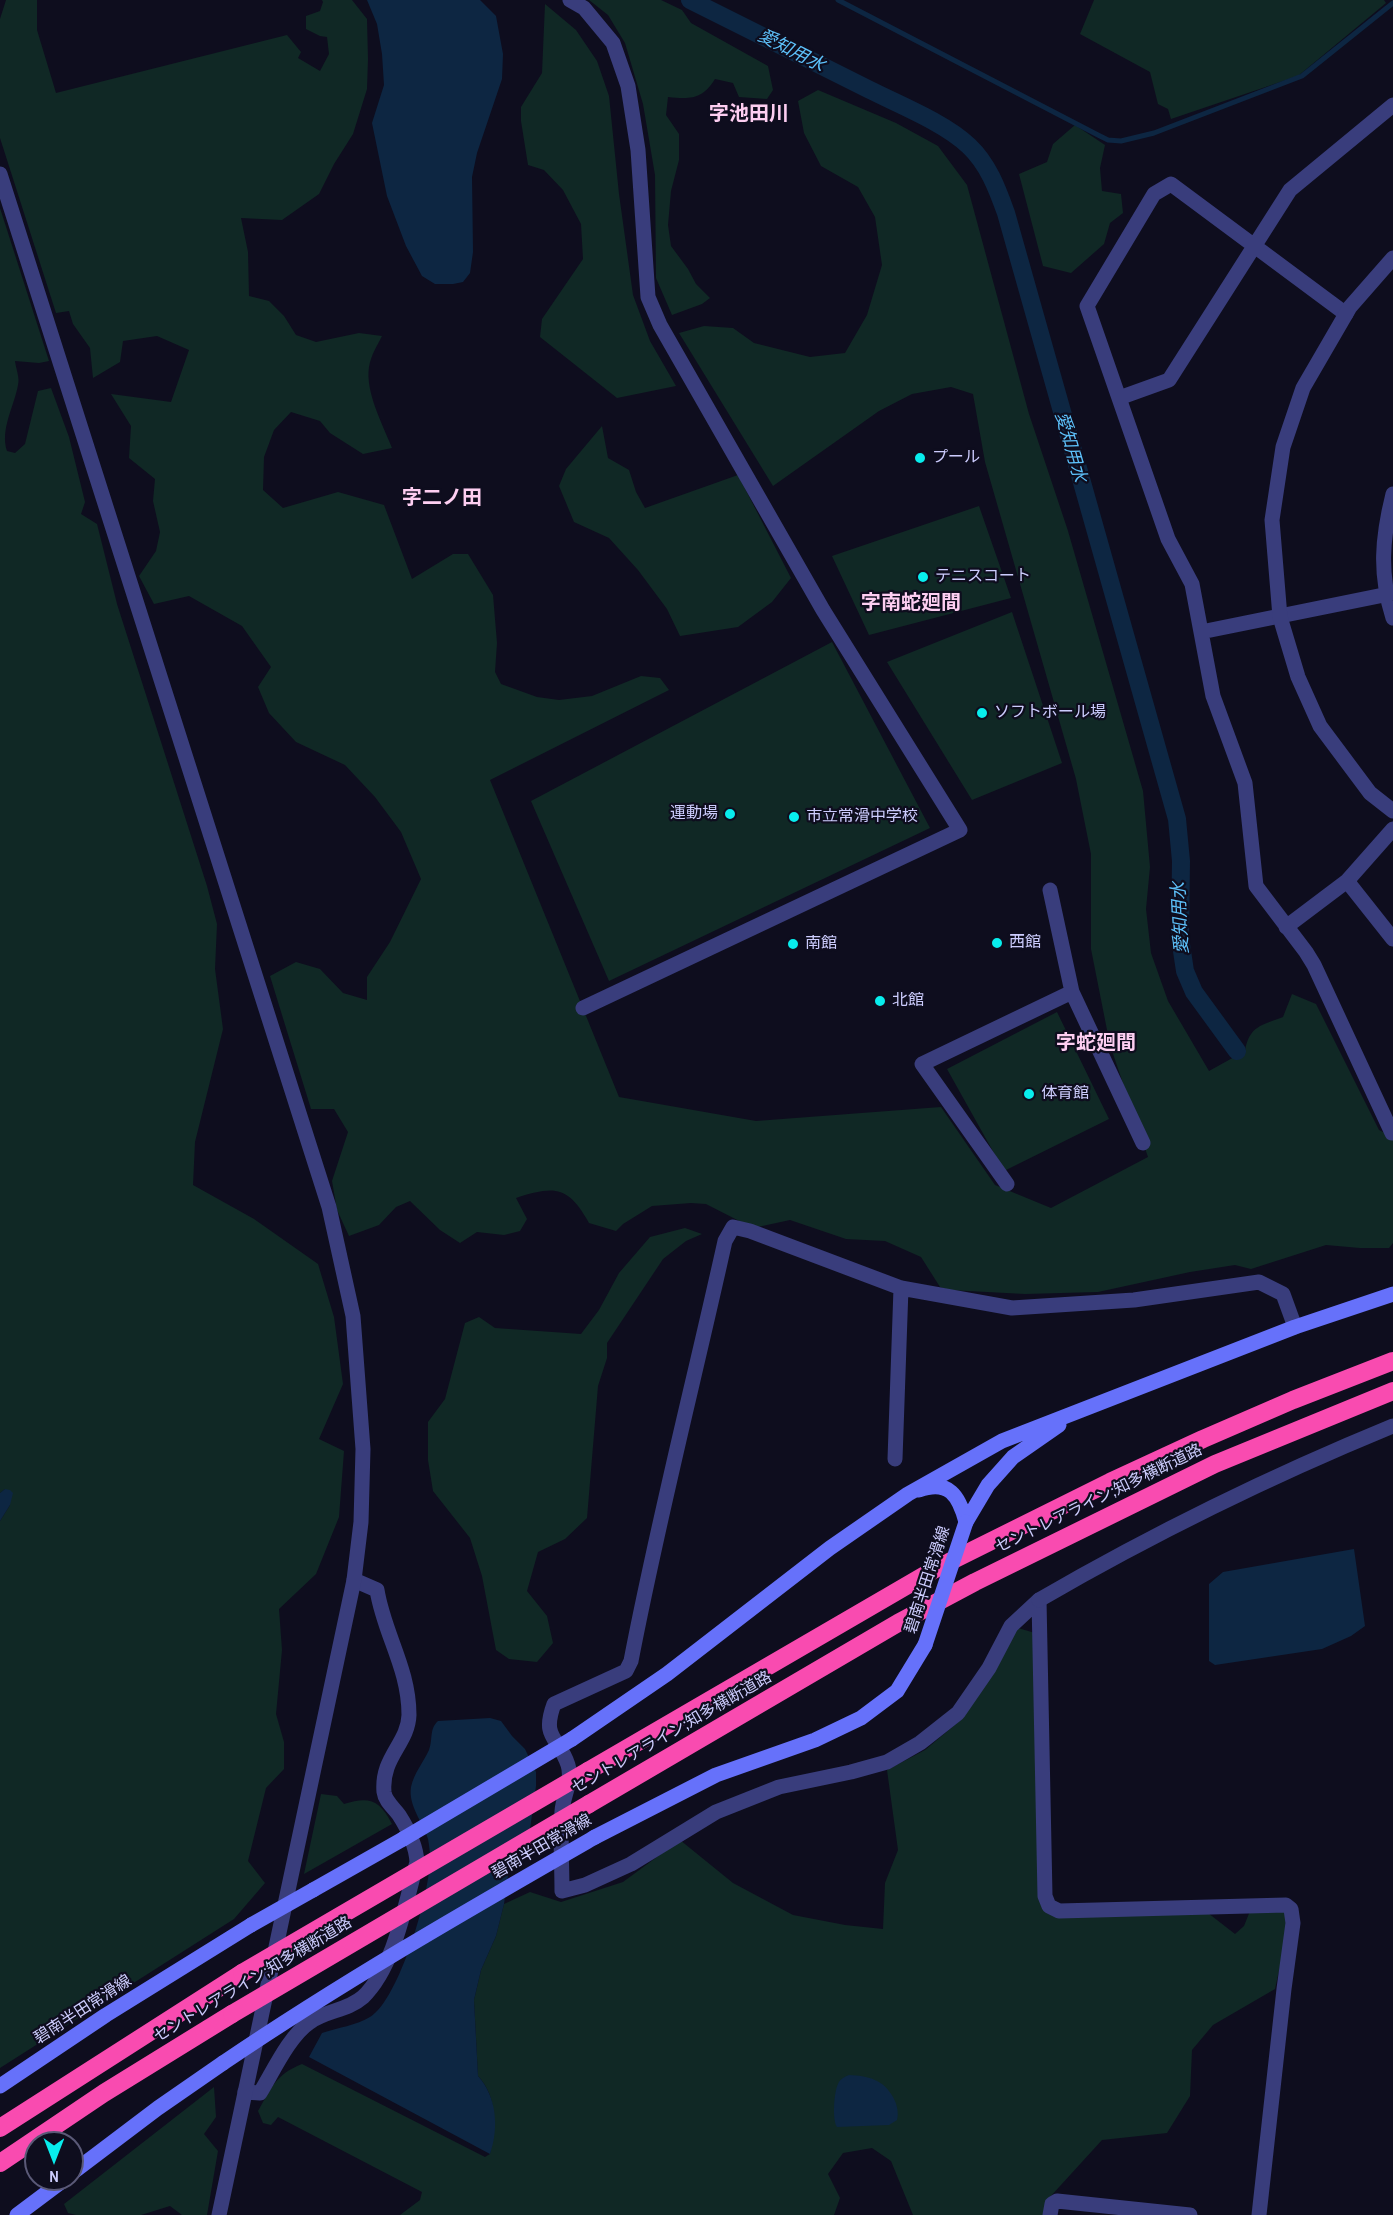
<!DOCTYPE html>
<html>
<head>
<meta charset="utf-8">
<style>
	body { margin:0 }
	#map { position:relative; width:1393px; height:2215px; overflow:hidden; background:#0e0d1e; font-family:"Archivo Narrow",sans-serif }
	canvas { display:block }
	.north { position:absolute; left:24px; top:2131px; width:60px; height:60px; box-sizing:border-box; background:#0e0d1e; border:2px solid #5a5977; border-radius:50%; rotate:180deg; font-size:16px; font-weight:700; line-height:24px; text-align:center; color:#ccccfd }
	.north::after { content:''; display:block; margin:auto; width:21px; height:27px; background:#08eded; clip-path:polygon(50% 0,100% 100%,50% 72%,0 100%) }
</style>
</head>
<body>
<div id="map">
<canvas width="1393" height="2215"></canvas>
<div class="north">N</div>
</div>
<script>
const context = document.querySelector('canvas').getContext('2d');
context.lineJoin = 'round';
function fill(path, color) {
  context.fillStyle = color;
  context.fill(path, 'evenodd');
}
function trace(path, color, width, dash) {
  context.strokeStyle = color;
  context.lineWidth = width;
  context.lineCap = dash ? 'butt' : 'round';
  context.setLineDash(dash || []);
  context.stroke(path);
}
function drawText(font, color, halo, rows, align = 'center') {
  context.font = font + ' "Archivo Narrow","Noto Sans JP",sans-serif';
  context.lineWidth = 4.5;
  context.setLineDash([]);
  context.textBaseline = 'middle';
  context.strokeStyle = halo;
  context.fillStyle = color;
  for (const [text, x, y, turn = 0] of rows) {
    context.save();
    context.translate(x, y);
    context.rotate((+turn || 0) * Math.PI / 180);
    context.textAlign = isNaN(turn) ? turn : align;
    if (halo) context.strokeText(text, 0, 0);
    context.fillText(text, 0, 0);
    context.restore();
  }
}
const green = new Path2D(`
	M6 0H37V30L56 93 287 35 301 52 298 58 320 71 329 54 327 37 320 36 306 29V16L320 11 323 2 322 0H352L367 19 368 59 367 89 353 134 334 164 319 194 282 220 241 218 248 252 249 296 269 301 284 316 296 335 316 342 359 333 382 336C377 346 371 355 369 367 365 392 383 425 392 448L363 454 330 433 320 421 291 412 274 430 264 457 263 490 283 508 338 492 384 505 412 579 453 554H468L493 595 497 643 495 672 501 684 537 697 559 700 592 696 641 676 660 678 669 690 490 780 619 1097 756 1121 941 1107 995 1185 1051 1208 1148 1157 1110 1045 1091 949V854L1076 779 985 462 973 394 951 387 912 394 879 411 773 486 679 333 704 326 733 328 754 343 810 357 845 353 867 315 882 265 875 217 858 187 821 166 804 133 798 101 818 90 896 123 938 146 967 185 1029 414 1068 531 1143 791 1150 867 1146 909 1151 953 1168 1001 1209 1071 1245 1051C1249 1026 1262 1025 1283 1017L1292 994 1316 1004 1379 1130 1393 1137V1243L1389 1248H1360L1326 1245 1251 1269 1235 1265 1190 1272 1098 1292 1025 1294 949 1290 940 1287 921 1257 885 1241 846 1239 790 1220 753 1228 706 1204 691 1203 652 1206 623 1224 616 1231 589 1223C568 1185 554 1186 516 1198L527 1219 520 1231 504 1235 477 1232 460 1243 440 1230 410 1201 396 1207 379 1225 349 1236 337 1210 332 1181 348 1132 334 1109H311L270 976 296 962 320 969 343 993 367 1000V977L390 942 421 879 401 832 375 797 345 765 296 742 269 713 258 687 271 667 242 626 189 596 154 604 139 576 156 551 160 532 153 501 155 479 129 458 131 426 111 394 171 402 189 350 157 336 123 341 120 362 93 378 90 348 73 324 69 311 56 313 0 138V19Z
	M589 0H661L682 10 691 23 768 66 773 90 767 99 739 97 733 83 715 79C702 100 690 99 668 97L666 115 679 134V160L671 191 668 225 671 246 688 269 696 284 710 298 702 304 672 315 656 278 655 175 643 104 625 43 608 15Z
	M1094 0H1384L1386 3 1298 76 1171 119 1168 109 1158 104 1150 72 1080 34Z
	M545 4 576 30 597 61 609 96 619 194 633 295 650 341 676 386 617 398 540 337 542 319 583 259 581 224 563 190 544 170 528 165 521 121V107L542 73Z
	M1075 125 1105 145 1100 168 1102 191 1121 194 1123 213 1110 223 1104 244 1071 273 1043 266 1019 174 1047 162 1053 144Z
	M0 208 49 361 39 363 15 361C16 369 20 378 18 385 14 407 0 429 7 451L15 453 25 444 38 391 51 388 69 437 85 502 81 514 97 524 117 604 207 886 217 924 215 969 223 1029 195 1142 193 1185 254 1219 318 1264 334 1317 343 1384 319 1439 344 1451 339 1517 316 1574 279 1609 282 1650 276 1714 284 1742V1769L266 1788 248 1861 265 1883 234 1919 0 2068V1521L10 1505 5 1489 0 1493Z
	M602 426 608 458 629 470 636 492 645 508 738 475 791 578 772 602 738 627 680 636 667 609 638 570 609 538 574 522 559 486 566 469Z
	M979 506 1011 598 869 635 832 556Z
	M1012 612 1062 763 972 800 887 662Z
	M832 642 930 828 609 981 531 801Z
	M1057 1012 1109 1119 1004 1171 947 1069Z
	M685 1228 702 1234 686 1241 663 1259 607 1343V1358L598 1386 587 1518 565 1539 538 1552 527 1591 547 1616 553 1643 537 1662 509 1659 496 1650 482 1576 470 1538 433 1491 428 1460V1422L445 1399 465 1323 479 1317 495 1328 581 1334 599 1310 619 1273 650 1237Z
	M1018 1628 1035 1633 1047 1909 1208 1913 1235 1934 1244 1926 1250 1911H1285L1287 1934 1275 1989 1213 2025 1192 2050 1190 2096 1167 2133 1102 2140 1050 2197 1046 2215H913L891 2161 872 2148 843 2153 828 2174 840 2198 834 2215H400L420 2200 422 2192 278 2117 271 2125 263 2123 258 2111C272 2087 275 2075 302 2064L485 2157 490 2154C494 2125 499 2099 478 2076L474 2000 481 1970 496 1936 504 1904 530 1892 561 1902 623 1882 680 1840 733 1883 793 1915 845 1925 883 1929 885 1883 898 1850 887 1770 925 1750 963 1718Z
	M321 1794 337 1796 344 1804C369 1796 380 1800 392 1824L304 1874Z
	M214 2087 216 2117 204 2134 218 2151 207 2215H182L170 2206 141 2215H76L68 2213 64 2204Z`);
const water = new Path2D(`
	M367 0H480L496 16 503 54 502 79 477 153 472 177 473 252 470 273 463 282 453 284H435L422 276 406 246 387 196 372 123 384 85 382 54 377 24Z
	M5 1489 10 1490 13 1493 10 1505 0 1521V1493Z
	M1354 1549 1365 1626 1351 1636 1322 1649 1215 1665 1209 1661V1584L1223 1572Z
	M490 1718 501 1721 512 1736 525 1749 536 1772V1786L530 1829 523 1838 509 1868 504 1904 496 1936 481 1970 474 2000 478 2076C497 2097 499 2128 490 2154L309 2057 322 2033C337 2028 357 2025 370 2017 399 2000 431 1891 430 1857 430 1852 429 1844 428 1839 423 1822 408 1806 411 1787 414 1773 423 1763 429 1750 433 1740 429 1729 438 1721Z
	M849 2075C868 2076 883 2079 893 2097 897 2104 899 2113 897 2120L889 2125 837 2127C832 2120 834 2092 838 2084 840 2079 844 2077 849 2075Z`);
const stream = new Path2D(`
	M838 0 1098 135 1108 140 1121 141 1154 133 1302 76 1393 3`);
const canal = new Path2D(`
	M690 0C750 30 810 60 870 90 900 105 945 123 969 146 988 164 997 188 1006 213L1177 819 1181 861 1180 938 1185 971 1194 992 1237 1051`);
const minor = new Path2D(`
	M570 0 584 8 613 43 628 86 638 150 648 297 660 325 823 610 960 830 583 1008
	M1346 314 1171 184 1154 194 1087 306 1168 539 1192 584 1213 696 1245 783 1256 886 1306 952 1314 965 1392 1133H1393
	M1119 398 1169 380 1290 190 1393 105
	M1393 494C1382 538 1379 574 1393 618
	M1201 632 1393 593
	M1347 881 1393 939
	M1050 890 1072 992 1143 1143
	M1286 927 1347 881 1393 829
	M1007 1184 922 1064 1072 992
	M895 1459 901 1288
	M1039 1600 1011 1626 989 1668 958 1713 920 1743 887 1762 851 1772 779 1787 716 1812 631 1864 585 1885 562 1891C562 1865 560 1837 562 1811 563 1796 573 1780 568 1765 559 1737 541 1739 554 1704L626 1671 631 1661C658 1520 694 1381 725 1241L733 1227 750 1231 901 1288 1012 1308 1134 1300 1259 1282 1283 1294 1295 1327
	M1039 1600 1045 1896 1049 1906 1059 1911 1286 1905 1291 1909 1293 1923 1284 1989 1259 2215
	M245 2092 260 2093C273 2072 289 2036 310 2022 327 2010 347 2011 363 1997 395 1966 405 1904 417 1862 416 1846 408 1829 399 1815 394 1808 385 1801 384 1792 381 1757 408 1744 409 1715 409 1668 384 1634 377 1590L354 1580
	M1050 2215 1052 2204 1057 2201 1190 2215`);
const tertiary = new Path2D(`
	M0 174 329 1207 353 1316 363 1449 361 1522 354 1580 219 2215
	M1393 258 1350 307 1303 388 1283 447 1272 520 1280 617 1298 677 1320 726 1370 793 1393 811
	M1039 1600C1153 1534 1271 1476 1393 1426`);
const secondary = new Path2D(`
	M919 1490C949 1479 959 1496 966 1522
	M966 1522 988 1485 1013 1457 1059 1425
	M572 1739 667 1674 830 1548 908 1494 1002 1441 1295 1327 1393 1294
	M595 1837 716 1775 815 1740 861 1718 897 1691 925 1645
	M313 1890 403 1839
	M0 2086 106 2015 251 1925
	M72 2173 158 2108 223 2063
	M17 2215 65 2179`);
const motorway = new Path2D(`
	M588 1771 937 1568 1110 1482 1203 1439 1293 1400 1393 1361
	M589 1804 898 1623 975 1582 1215 1464 1393 1391
	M0 2128 242 1973
	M0 2163 104 2093 232 2014`);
const secondaryBridge = new Path2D(`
	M925 1645 966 1522
	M403 1839 572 1739
	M251 1925 313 1890
	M223 2063C344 1981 468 1910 595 1837`);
const motorwayBridge = new Path2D(`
	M242 1973 588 1771
	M232 2014 589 1804`);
const markers = [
	[920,458,6,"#08eded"],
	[923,577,6,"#08eded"],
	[982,713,6,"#08eded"],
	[730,814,6,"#08eded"],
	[794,817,6,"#08eded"],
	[997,943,6,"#08eded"],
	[793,944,6,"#08eded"],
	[880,1001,6,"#08eded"],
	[1029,1094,6,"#08eded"]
];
const poiNames = [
	["プール",932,458],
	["テニスコート",935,577],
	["ソフトボール場",994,713],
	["運動場",718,814,"right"],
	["市立常滑中学校",806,817],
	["西館",1009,943],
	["南館",805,944],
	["北館",892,1001],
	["体育館",1041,1094]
];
const streetNames = [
	["セントレアライン;知多横断道路",1099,1499,-26],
	["碧南半田常滑線",928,1580,-72],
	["セントレアライン;知多横断道路",672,1733,-30],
	["碧南半田常滑線",542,1847,-30],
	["セントレアライン;知多横断道路",253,1980,-31],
	["碧南半田常滑線",83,2010,-33]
];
const waterNames = [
	["愛知用水",791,51,27],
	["愛知用水",1070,447,74],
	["愛知用水",1181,918,-93]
];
const quarterNames = [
	["字池田川",749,115],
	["字二ノ田",442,499],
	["字南蛇廻間",911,604],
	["字蛇廻間",1096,1044]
];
fill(green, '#102825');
fill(water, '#0d2642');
trace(stream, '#0d2642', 5);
trace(canal, '#0d2642', 18);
trace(minor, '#393d7c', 15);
trace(tertiary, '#393d7c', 15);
trace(secondary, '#6671fa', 15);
trace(motorway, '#f94bb0', 18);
trace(secondaryBridge, '#6671fa', 15);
trace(motorwayBridge, '#f94bb0', 18);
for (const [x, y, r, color] of markers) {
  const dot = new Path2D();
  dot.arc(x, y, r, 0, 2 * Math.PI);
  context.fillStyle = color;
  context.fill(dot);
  trace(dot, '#0e0d1e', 2);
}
drawText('16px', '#ccccfd', '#0e0d1e', poiNames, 'left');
drawText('16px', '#ccccfd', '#0e0d1e', streetNames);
drawText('italic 18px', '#5dc1fa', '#0e0d1e', waterNames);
drawText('bold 20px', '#fdcef1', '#0e0d1e', quarterNames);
</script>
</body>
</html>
